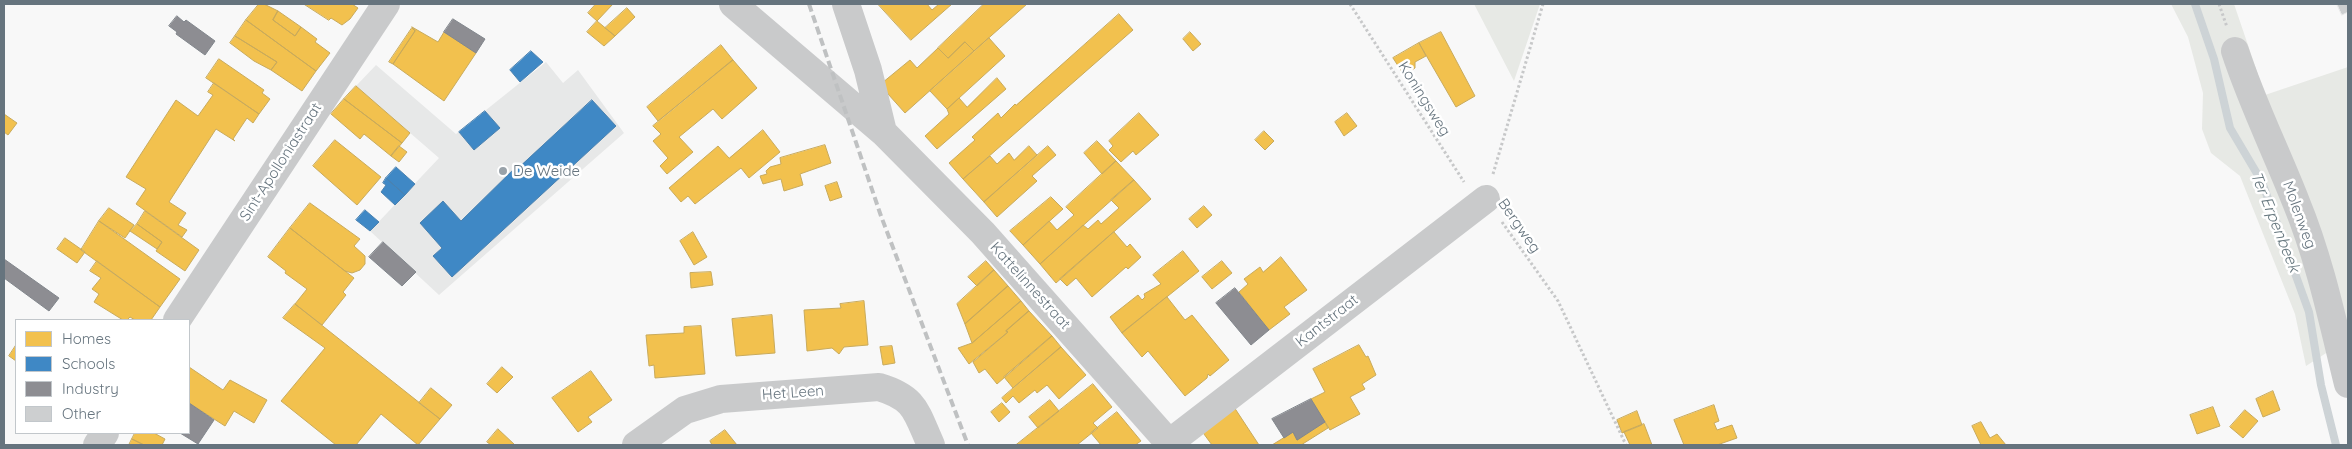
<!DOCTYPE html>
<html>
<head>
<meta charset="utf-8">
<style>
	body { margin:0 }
	#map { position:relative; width:2352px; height:449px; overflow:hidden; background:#f8f8f8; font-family:Quicksand,sans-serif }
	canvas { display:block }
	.frame { position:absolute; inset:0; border:5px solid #66747e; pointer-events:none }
	.legend { position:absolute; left:15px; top:319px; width:175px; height:115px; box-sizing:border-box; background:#fff; border:1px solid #c2c7cb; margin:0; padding:6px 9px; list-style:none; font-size:15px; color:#66747e }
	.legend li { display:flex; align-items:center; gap:10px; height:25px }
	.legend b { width:25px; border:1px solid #c2c7cb }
</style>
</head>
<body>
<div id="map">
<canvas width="2352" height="449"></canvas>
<div class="frame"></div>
<ul class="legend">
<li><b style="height:14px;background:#f2c14e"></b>Homes</li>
<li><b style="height:14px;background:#3f88c5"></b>Schools</li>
<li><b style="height:14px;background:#8d8d92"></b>Industry</li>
<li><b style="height:14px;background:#cdcfd0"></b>Other</li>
</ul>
</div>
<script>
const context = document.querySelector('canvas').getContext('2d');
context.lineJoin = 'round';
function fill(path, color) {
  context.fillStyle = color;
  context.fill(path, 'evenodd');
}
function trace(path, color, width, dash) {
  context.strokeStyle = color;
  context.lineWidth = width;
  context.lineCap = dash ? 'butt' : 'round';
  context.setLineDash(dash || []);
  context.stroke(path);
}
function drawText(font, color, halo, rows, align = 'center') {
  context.font = font + ' Quicksand,sans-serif';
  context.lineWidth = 5;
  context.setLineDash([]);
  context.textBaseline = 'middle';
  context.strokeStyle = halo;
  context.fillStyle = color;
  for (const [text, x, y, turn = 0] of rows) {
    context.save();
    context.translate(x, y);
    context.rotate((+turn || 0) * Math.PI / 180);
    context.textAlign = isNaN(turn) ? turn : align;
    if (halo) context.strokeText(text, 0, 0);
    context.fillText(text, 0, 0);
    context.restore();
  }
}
const built = new Path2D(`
	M546 62 563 83 578 70 624 133 439 295 370 231 439 158 356 86 376 65 456 134Z`);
const green = new Path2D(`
	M1474 4H1540L1514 81Z
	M2171 4H2234L2265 95 2348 67V339L2306 366 2295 314 2240 176 2211 153 2202 129 2203 93 2188 37Z`);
const homes = new Path2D(`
	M259 4H264L278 11 273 20 295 36 301 27 317 39 315 42 330 53 316 71 246 20Z
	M304 4H352L358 8 350 19 342 25 331 18 329 20Z
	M596 4H613L597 21 588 13Z
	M878 4H927L932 10 939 4H952L911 40Z
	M984 4H1027L974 51 965 42 948 58 938 48Z
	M627 8 635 17 615 36 605 28Z
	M278 11 301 27 295 36 273 20Z
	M1119 14 1133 30 963 179 949 163 975 140 972 137 998 113 1001 118 1015 104 1016 105Z
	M246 20 316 71 302 91 271 70 277 62 235 36Z
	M597 21 615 36 604 46 587 32Z
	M412 27 438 42 444 32 476 53 444 101 393 64 415 31Z
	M412 28 415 31 393 64 389 62Z
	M1190 32 1201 44 1193 51 1183 39Z
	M1441 32 1475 96 1456 107 1419 43Z
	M235 36 277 62 271 70 254 61 230 43Z
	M989 38 1005 56 947 109 930 91Z
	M965 42 974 51 905 113 888 94 882 83 910 60 917 68 938 48 948 58Z
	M1419 43 1426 56 1415 62V68L1404 75 1393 58Z
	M721 45 733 60 658 121 647 107Z
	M219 59 264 90 262 93 270 99 259 114 206 78Z
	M733 60 757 88 722 119 713 109 679 137 693 152 667 174 660 166 668 158 653 141 661 134 653 126Z
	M997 78 1006 89 937 149 925 136 949 114 947 109 959 98 967 107Z
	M214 83 259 114 253 123 247 118 233 139 235 141 216 129 169 202 186 213 178 225 187 230 182 237 136 204 146 189 126 177 176 100 198 116 213 95 208 92Z
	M356 86 410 133 402 143 344 99Z
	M344 99 402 143 391 156 364 134 360 139 331 114Z
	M1139 113 1159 135 1136 155 1133 151 1121 162 1109 150 1113 146 1109 141Z
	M1347 113 1357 126 1344 136 1335 122Z
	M4 114 17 123 8 135 4 132Z
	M763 130 780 152 749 178 741 168 695 204 688 196 681 202 669 188 718 146 729 158Z
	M1264 131 1274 141 1265 150 1255 140Z
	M335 140 381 177 357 205 313 166Z
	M1097 141 1116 161 1102 174 1084 153Z
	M825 145 831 163 800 174 803 185 784 191 781 179 763 184 760 176 767 174 766 171 770 167 781 164 780 158Z
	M399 146 407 152 399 162 391 156Z
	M1029 146 1037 155 984 202 963 179 990 156 997 164 1009 153 1014 160Z
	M1048 146 1056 155 1032 176 1037 181 997 217 984 202Z
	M1116 161 1134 180 1040 264 1023 245 1049 221 1057 230 1074 215 1066 207Z
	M1134 180 1151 199 1056 283 1040 264 1083 225 1088 229 1098 220 1101 224 1119 208 1111 200Z
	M837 182 842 197 830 201 825 186Z
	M1051 197 1063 209 1023 245 1010 231Z
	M310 203 360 239 354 246 365 256V264L360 270 352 273 345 271 290 228Z
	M1204 206 1212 215 1197 228 1189 219Z
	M109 208 134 225 125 238 99 221Z
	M145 211 199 250 185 271 156 251 162 242 137 224Z
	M99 221 180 279 160 307 81 250Z
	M137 224 162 242 157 249 130 231Z
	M290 228 354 278 343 292 346 295 322 325 295 304 307 289 285 273 286 271 268 257Z
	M693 232 707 257 694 265 680 241Z
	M1114 232 1127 247 1130 244 1141 257 1128 269 1126 267 1092 297 1076 278 1067 286 1060 279Z
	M65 238 85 252 77 263 57 249Z
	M1183 251 1199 271 1122 333 1110 317 1138 295 1142 300 1145 297 1144 294 1161 284 1153 275Z
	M1281 257 1307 290 1284 307 1290 314 1269 330 1239 292 1248 284 1244 279 1260 267 1263 272Z
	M97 261 160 307 151 320H135L130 317 127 320H123L94 302 99 294 92 289 101 278 90 271Z
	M986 261 994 270 977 286 968 277Z
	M1222 261 1232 273 1212 289 1202 277Z
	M994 270 1008 286 965 324 957 304Z
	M711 272 713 285 691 288 690 273Z
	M1008 286 1021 301 972 343 965 324Z
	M1167 297 1185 320 1192 315 1229 360 1210 376 1208 374 1207 378 1185 396 1148 351 1142 357 1122 333Z
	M864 301 868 345 844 347 839 354 832 348 807 351 804 310 841 308 840 304Z
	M1021 301 1029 311 1006 331 1008 332 969 364 958 348 972 343Z
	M295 304 440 419 418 445 381 414 356 445H336L281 401 325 348 283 318Z
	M1029 311 1052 336 997 384 985 369 979 373 973 362 1008 332 1006 331Z
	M772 315 775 353 736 356 732 319Z
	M701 326 705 374 655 378 654 365 649 366 646 335 684 333V327Z
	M1052 336 1061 347 1013 388 1004 377Z
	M16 345V361L9 356Z
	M1359 345 1366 357 1368 356 1376 375 1362 384 1365 389 1350 397 1360 414 1330 430 1311 399 1325 392 1313 369Z
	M892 346 895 363 883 365 880 347Z
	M1061 347 1086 375 1059 399 1047 385 1037 393 1035 390 1019 403 1013 396 1006 403 1002 398Z
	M189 367 223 390 230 380 267 400 254 423 234 411 225 426 189 403Z
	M502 367 513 377 497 393 487 384Z
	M591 371 612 400 588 417 592 422 578 432 552 398Z
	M1093 384 1112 407 1093 423 1098 428 1077 445H1016Z
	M431 388 452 405 440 419 419 403Z
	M2273 391 2280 410 2263 417 2256 399Z
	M1050 400 1059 411 1038 428 1029 417Z
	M1002 403 1010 412 999 422 991 412Z
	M1714 405 1719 421 1714 423 1717 430 1732 425 1737 438 1717 445H1684L1674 420Z
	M1234 407 1259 445H1212L1201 430Z
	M2213 407 2220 426 2197 434 2190 415Z
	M2245 410 2258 421 2243 438 2230 427Z
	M1637 411 1642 425 1622 433 1617 420Z
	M1117 412 1141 441 1135 445H1101L1091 433Z
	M1325 422 1328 428 1301 445H1272L1293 432 1297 440Z
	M1981 422 1990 438 1997 434 2006 445H1981L1972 426Z
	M1644 424 1652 445H1630L1624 432Z
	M498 429 515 445H491L487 442Z
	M725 430 737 445H712L710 441Z
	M135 433H154L165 439 162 445H144L132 439Z
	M132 439 144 445H129Z`);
const schools = new Path2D(`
	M531 51 543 62 520 82 510 70Z
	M592 100 616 126 452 277 433 256 442 248 420 223 443 201 461 221 519 164 520 166Z
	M485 111 500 128 474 150 459 132Z
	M396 167 415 184 405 195 386 178Z
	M386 178 405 195 395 205 381 192 386 185 383 183Z
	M365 210 379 222 370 231 356 220Z`);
const industry = new Path2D(`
	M177 16 184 22 186 20 215 41 205 55 176 34 177 32 169 26Z
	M453 19 485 39 476 53 444 32Z
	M383 242 416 272 402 286 369 257Z
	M4 259 59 298 49 311 4 278Z
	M1235 288 1269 330 1251 345 1216 303Z
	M1311 399 1325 422 1297 440 1293 432 1284 438 1272 419Z
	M189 403 214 420 198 444 180 433H189Z`);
const stream = new Path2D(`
	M2195 4 2214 59 2230 128 2262 182 2309 312 2321 385 2336 445`);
const building = new Path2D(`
	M2337 4H2348V12L2342 15Z`);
const path = new Path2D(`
	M1350 4 1464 182
	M2219 4 2227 27
	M1493 174 1543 4
	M1502 222 1558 301 1626 445`);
const minor = new Path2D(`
	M733 4 883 132 983 233 1171 445
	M846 4 868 70 883 132
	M2235 51C2252 103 2276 151 2296 202 2320 260 2333 323 2348 384
	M177 320 386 4
	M1169 443 1486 199
	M97 445 105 433
	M636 445 685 410 721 399 879 387C916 398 916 412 931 445`);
const rail = new Path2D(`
	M809 4 881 216 968 445`);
const markers = [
	[503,171,5,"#99a2a9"]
];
const streetNames = [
	["Koningsweg",1424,99,58],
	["Sint-Apolloniastraat",281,162,-57],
	["Molenweg",2299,215,70],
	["Bergweg",1519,226,55],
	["Kattelinnestraat",1030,286,48],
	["Kantstraat",1327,321,-38],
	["Het Leen",793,393,-4]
];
const poiNames = [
	["De Weide",513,171]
];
const waterNames = [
	["Ter Erpenbeek",2275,222,68]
];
fill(built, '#e7e8e8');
fill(green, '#e7e9e5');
fill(homes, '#f2c14e');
trace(homes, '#c8aa5c', 1);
fill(schools, '#3f88c5');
trace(schools, '#4b82b0', 1);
fill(industry, '#8d8d92');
trace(industry, '#81868c', 1);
trace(stream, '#cdd3d6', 8);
fill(building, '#cdcfd0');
trace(building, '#e8e8e8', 1);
trace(path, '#c7c8c9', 3, [2.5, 2.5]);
trace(minor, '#c9cacb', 28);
trace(rail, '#bfc1c2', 4, [8, 4]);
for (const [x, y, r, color] of markers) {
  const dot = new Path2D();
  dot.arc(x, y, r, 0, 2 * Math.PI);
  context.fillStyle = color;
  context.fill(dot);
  trace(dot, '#fff', 2);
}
drawText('15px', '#66747e', '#fff', streetNames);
drawText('15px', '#66747e', '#fff', poiNames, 'left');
drawText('italic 16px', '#67787f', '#fff', waterNames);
</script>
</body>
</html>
